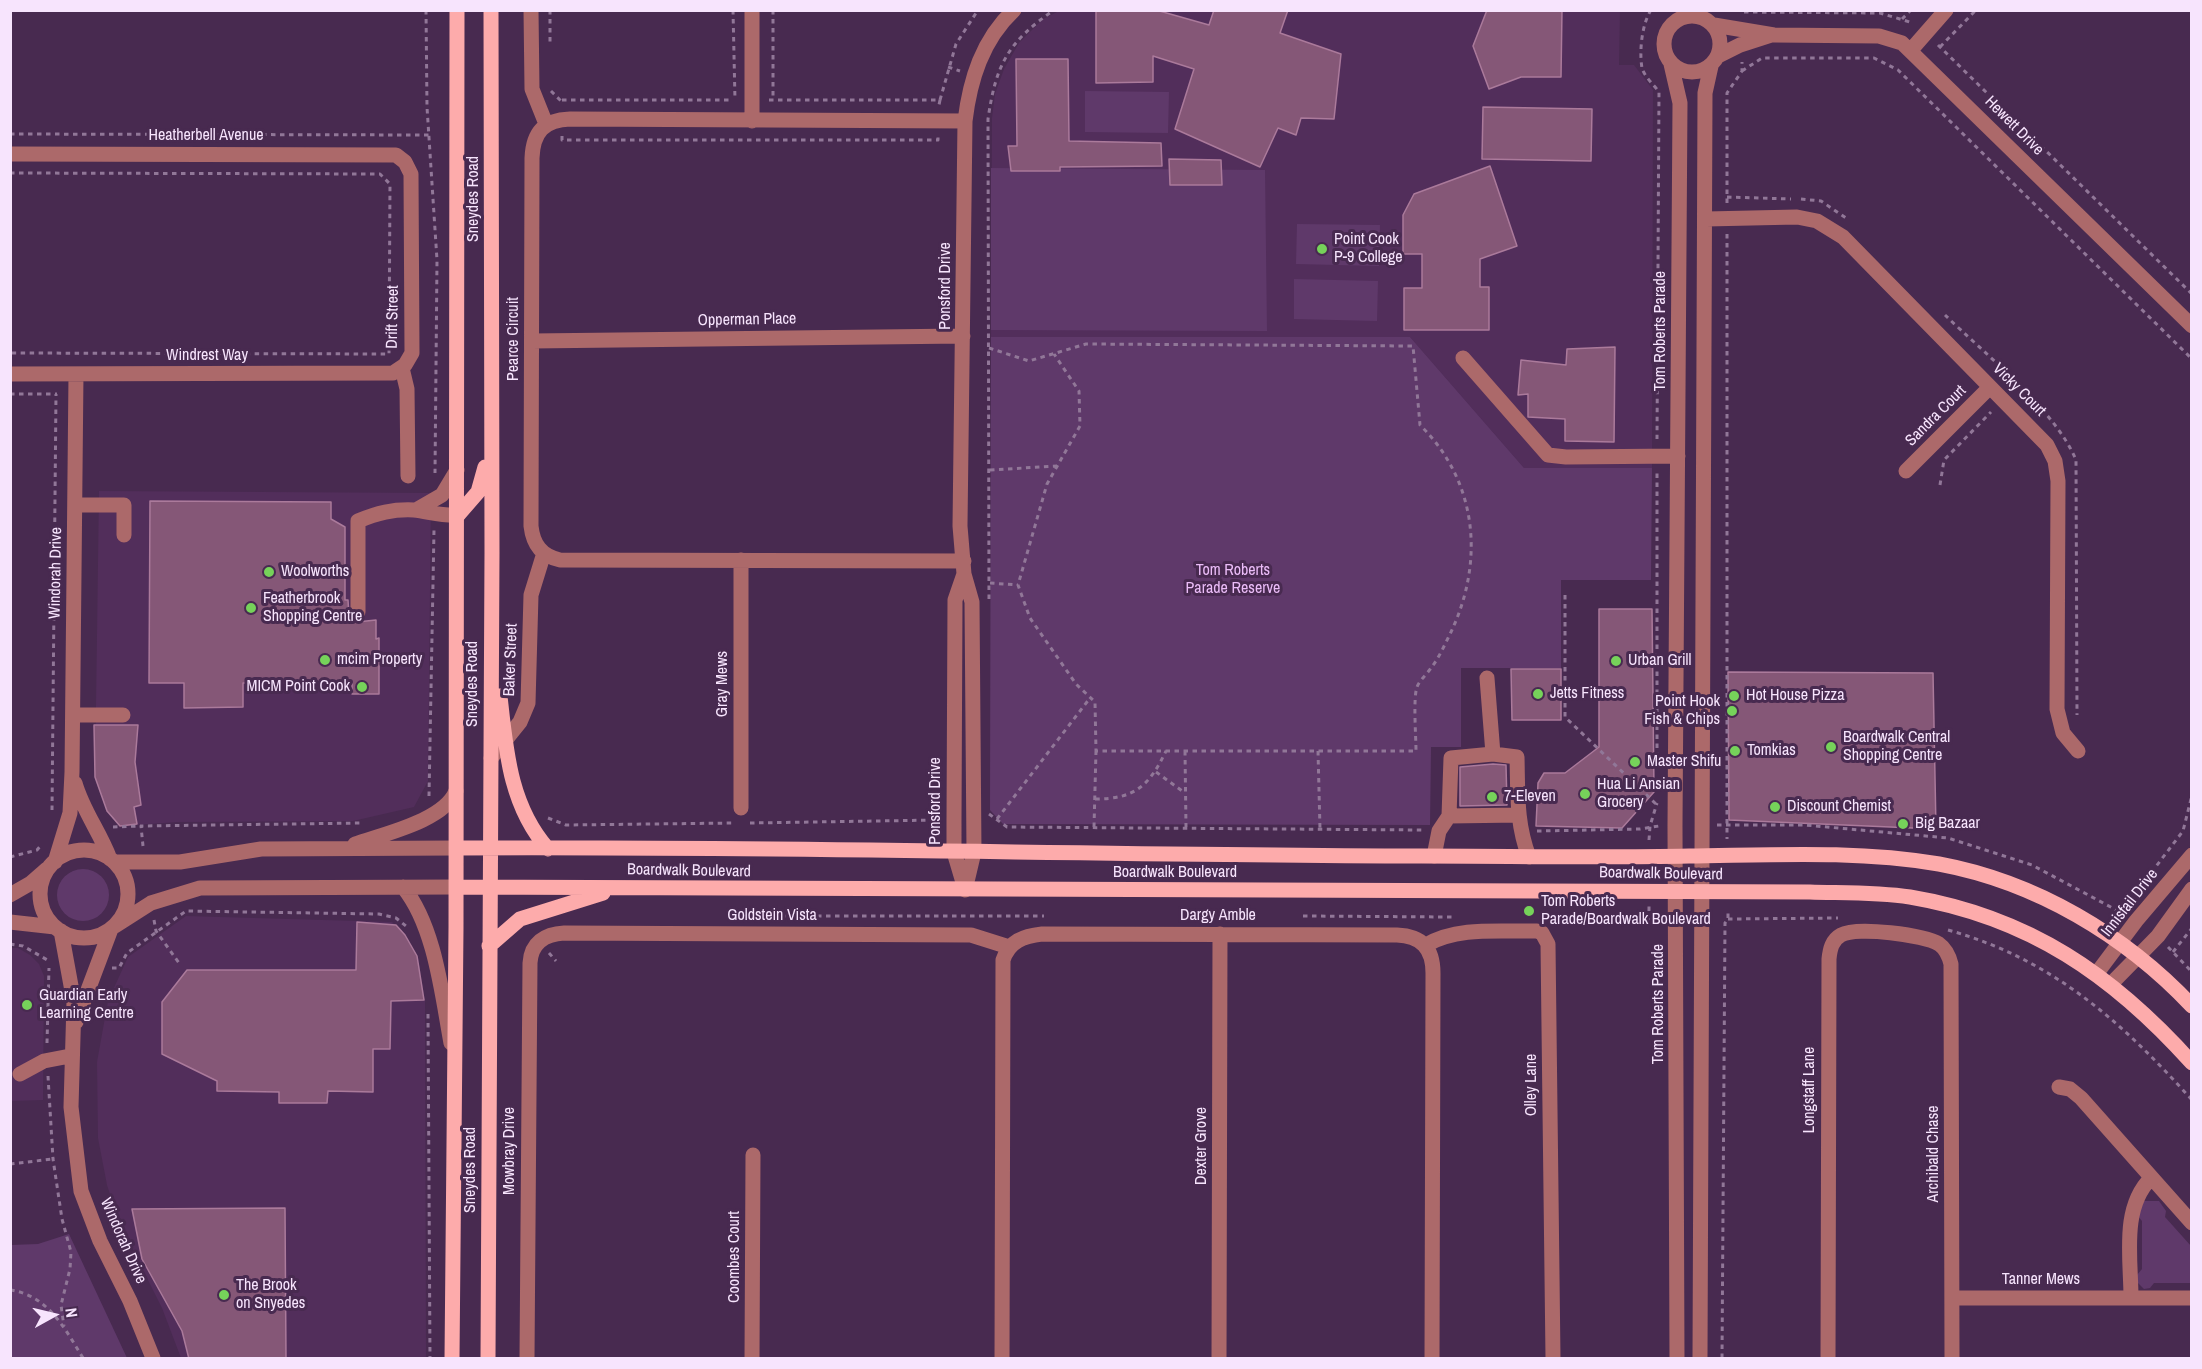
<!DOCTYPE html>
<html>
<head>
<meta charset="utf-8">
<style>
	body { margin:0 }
	#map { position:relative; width:2202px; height:1369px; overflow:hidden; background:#482a50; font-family:"Archivo Narrow",sans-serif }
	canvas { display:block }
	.frame { position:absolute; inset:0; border:12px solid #f7e4fd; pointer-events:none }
	.north { position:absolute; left:24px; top:1285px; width:60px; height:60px; -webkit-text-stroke:4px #482a50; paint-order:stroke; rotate:82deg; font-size:16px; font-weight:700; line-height:24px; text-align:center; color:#f7e4fd }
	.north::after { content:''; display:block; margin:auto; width:21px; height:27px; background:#f7e4fd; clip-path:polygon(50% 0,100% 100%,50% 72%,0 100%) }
</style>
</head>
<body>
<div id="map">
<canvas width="2202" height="1369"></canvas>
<div class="frame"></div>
<div class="north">N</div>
</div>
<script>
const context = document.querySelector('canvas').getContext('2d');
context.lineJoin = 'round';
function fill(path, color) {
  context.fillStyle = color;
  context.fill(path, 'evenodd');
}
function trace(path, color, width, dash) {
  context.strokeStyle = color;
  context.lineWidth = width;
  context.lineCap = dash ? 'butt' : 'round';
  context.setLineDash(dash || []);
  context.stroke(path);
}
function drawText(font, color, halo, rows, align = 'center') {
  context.font = font + ' "Archivo Narrow",sans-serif';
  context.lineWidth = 6;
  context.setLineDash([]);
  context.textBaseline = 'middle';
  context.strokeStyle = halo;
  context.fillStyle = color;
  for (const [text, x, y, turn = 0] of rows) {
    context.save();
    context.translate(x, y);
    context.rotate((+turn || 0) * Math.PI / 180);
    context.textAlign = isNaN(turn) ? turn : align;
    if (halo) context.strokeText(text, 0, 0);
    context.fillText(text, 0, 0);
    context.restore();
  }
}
const built = new Path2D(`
	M1059 11H1620L1619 65H1634L1653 90 1652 468H1524L1410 337H991L992 118 995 94 1004 69 1019 43 1043 19Z
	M99 491 431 493 428 781 414 807 353 821 178 822 120 826 107 811 95 777Z
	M186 916 392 922 405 935 418 957 425 1001 426 1358H181L162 1308 120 1224 107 1185 98 1138 97 1062 108 1001 128 957Z
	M10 948H18L30 955 39 964 44 976 43 1100 11 1101Z`);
const green = new Path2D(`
	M1085 91 1169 92 1168 133 1085 132Z
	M991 168 1265 170 1267 331 991 330Z
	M1297 224 1380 225 1379 266 1296 264Z
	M1294 279 1378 281 1377 321 1294 319Z
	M991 337H1410L1524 468H1652L1651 580H1561V668H1461V747H1431L1430 825 1003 824 990 810Z
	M57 895a26 26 0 1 1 52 0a26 26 0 1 1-52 0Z
	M2144 1201H2159L2166 1211 2165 1217 2191 1246V1283H2154L2150 1288 2144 1289 2137 1282V1275L2142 1269V1221L2137 1215Z
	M69 1234 127 1358H11V1245L38 1244Z`);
const building = new Path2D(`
	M1156 10 1209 25 1214 10H1288L1280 33 1341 54 1334 119 1301 118 1296 135 1278 128 1260 167 1175 129 1194 69 1153 56V82L1096 83V11Z
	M1487 10H1562L1561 77H1521L1489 89 1473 46Z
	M1016 59H1068L1069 141 1161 143 1162 166 1060 167V171H1011L1008 146H1017Z
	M1483 107 1592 109 1591 161 1482 159Z
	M1169 159 1221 160 1222 185H1170Z
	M1490 166 1517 246 1480 259V287H1489V330H1404V288H1422V254H1403V215L1414 194Z
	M1615 347 1614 442 1565 441V419L1528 417V394L1518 395 1521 360 1566 365 1567 349Z
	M150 501 331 502V519L345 527V600H348L349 616 357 622 376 620V639L379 638V694H352V683H243V707L184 708V683H149Z
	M1599 609H1652L1654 792 1622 828 1536 826 1538 783 1544 773H1565L1599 747Z
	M1511 669H1561V720H1512Z
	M1728 672 1933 673 1936 829 1729 820Z
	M94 725H138L135 762 141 805 134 807 137 824 120 826 107 811 95 777Z
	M1493 764 1506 765 1507 805 1460 806V767Z
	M357 922 396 925 405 935 417 956 424 1000 391 1001 390 1049H373V1092L328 1091 327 1103H279V1092L217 1091V1081L162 1054V1002L187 970H356Z
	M285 1208 286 1359H189L182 1331 142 1259 132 1209Z`);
const path = new Path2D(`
	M426 10 427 107 437 260 435 473
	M550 10V45
	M733 10 735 100
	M773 10V99
	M1651 10C1642 24 1639 51 1642 68 1644 76 1654 85 1659 92L1657 439
	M1744 12 1880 13 1913 23
	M1902 19 1911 10
	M1938 45 2192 294
	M1940 47 1976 10
	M948 67 960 71
	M1742 71 1762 58H1874L1898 70 2192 359
	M551 91 562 102
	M562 100H733
	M769 100H940L939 105
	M940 100 956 44 978 10
	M10 134 429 135
	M562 136V140H938V136
	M10 173 380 174 390 184 389 354 10 353
	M1727 197 1791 199
	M1801 199 1821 201 1846 218
	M1727 203V93L1742 71V62
	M1727 234V839
	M1945 315C1984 353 2056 411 2076 460L2077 715
	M989 348 1029 361 1086 344 1413 346 1420 425C1477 481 1485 560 1451 632 1445 644 1439 658 1431 668 1427 674 1419 681 1417 687 1413 698 1416 737 1416 751H1096L1095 702 1076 684 1030 618 1018 585 1047 484 1080 426 1079 391 1054 354
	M10 394H57
	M990 470 1057 466
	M1940 485 1944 460 1991 412
	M990 583 1018 585
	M1565 595V717L1657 805
	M989 599 988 119C996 64 1008 42 1054 10
	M1185 751 1186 827
	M1318 751 1320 829
	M1657 766V473
	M1156 772 1185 793
	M429 796 434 530
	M1095 799C1135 799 1149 786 1166 751
	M52 810 56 394
	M989 814 1007 827 1422 830
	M548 818 566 825 735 823
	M997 819 1090 698
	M750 823 938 820
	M1717 825H1805L1948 838 2032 865 2122 913
	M113 827 141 826
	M1094 827 1096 751
	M1537 831 1640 829 1659 826
	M1649 840 1650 826 1657 803
	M143 846 141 826 361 823
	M10 857 37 850 42 844
	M2135 894 2183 831 2192 795
	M736 916H1044
	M1303 916 1452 917
	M1549 917 1638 918 1659 920
	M1728 919 1838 918
	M154 920 156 931 179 963
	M1649 920V906
	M1948 930C2052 959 2121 1021 2192 1100
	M10 944 23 946 49 961
	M2168 947 2192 972
	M2173 952 2192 928
	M549 953 556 961
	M112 968H119L127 953 186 911 379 914 396 918 406 926
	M428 1014 430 1358
	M47 1043 49 968
	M48 1076 53 1159 62 1219 71 1252 70 1269 61 1305 64 1326
	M10 1164 53 1159
	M10 1290C48 1295 65 1329 83 1358
	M1722 1358 1725 923 1728 919V909`);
const minor = new Path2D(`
	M531 10 532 89 546 124
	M752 10V121
	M1664 44a28 28 0 1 1 56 0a28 28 0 1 1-56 0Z
	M1714 25 1774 35 1879 36 1902 43 2192 326
	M1911 50 1946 10
	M1718 56 1740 45 1771 35
	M1671 64 1680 103 1675 826 1677 1358
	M10 154 396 155 405 162 411 174 412 353 405 365 393 373 10 374
	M1706 219 1797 217 1817 221 1843 237 2047 445 2055 461 2058 481 2057 709 2063 733 2078 751
	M532 341 963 336
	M1463 358 1548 455 1566 457 1678 456
	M402 368 407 389 408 476
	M1906 471 1990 387
	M75 505H124V535
	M416 510 442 495 457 470
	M964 561 560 560C541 556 533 544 531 526L532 158C533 132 544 120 570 119L965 121
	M964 574 955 600 954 820V852L965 889
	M358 612V521C377 513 393 509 414 510 430 512 442 516 458 515
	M1487 678 1493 754
	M73 715H123
	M491 758 520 722 528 703 531 595 544 553
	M75 783C83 811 100 832 110 859
	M741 808V560
	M1519 815 1449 816 1451 758 1493 754 1517 757C1518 793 1516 823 1529 857
	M355 844C383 834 444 821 456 791
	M40 894a44 44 0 1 1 88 0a44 44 0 1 1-88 0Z
	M1434 856 1439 831 1449 816
	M55 862 70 813 72 772 76 374
	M114 862H180L261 849 456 848
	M403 887C435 926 442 995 451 1043
	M965 890 974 852 972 602 964 574 960 526 965 121C970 80 982 40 1014 10
	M10 895 31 883 47 869
	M10 922 55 927
	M115 926 151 903 200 888 456 887
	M61 931 74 1002 71 1107 81 1191 100 1241 130 1301 153 1358
	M1426 945C1458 926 1501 932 1537 931L1542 933 1548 944 1553 1358
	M2097 973 2136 921 2192 855
	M2111 984 2158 936 2192 889
	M76 1022 111 929
	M20 1074 44 1061 70 1056
	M2059 1087 2070 1089 2081 1098 2192 1223
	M1952 1298H2192
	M2131 1298C2131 1258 2121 1208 2151 1178
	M527 1358 530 963C531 943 545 934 564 933L971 935 1009 947
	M752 1358 753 1155
	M1002 1358 1003 960C1009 941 1024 936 1042 934L1397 935C1421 936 1433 948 1433 973L1432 1358
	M1219 1358 1220 934
	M1700 1358 1705 93 1711 66
	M1828 1358 1829 959C1830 949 1832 940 1841 935 1857 926 1924 935 1939 944 1946 949 1949 956 1951 964L1952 1358`);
const major = new Path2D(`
	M458 515 478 492 485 467
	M500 696C506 751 510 806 548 849
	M456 848C778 846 1099 855 1421 856 1510 856 1600 858 1689 856 1772 855 1857 850 1939 864 2036 882 2125 935 2192 1006
	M456 887 1810 892C1843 893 1877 892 1910 897 2029 917 2113 975 2192 1063
	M489 946 520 919 603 893
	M452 1358 456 928 457 10
	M488 1358 492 552 491 10`);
const markers = [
	[1322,249,6,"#76d25a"],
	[269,572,6,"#76d25a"],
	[251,608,6,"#76d25a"],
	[325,660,6,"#76d25a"],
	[1616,661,6,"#76d25a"],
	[362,687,6,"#76d25a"],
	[1538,694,6,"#76d25a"],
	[1734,696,6,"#76d25a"],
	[1732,711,6,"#76d25a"],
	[1831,747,6,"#76d25a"],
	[1735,751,6,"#76d25a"],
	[1635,762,6,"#76d25a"],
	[1585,794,6,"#76d25a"],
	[1492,797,6,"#76d25a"],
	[1775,807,6,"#76d25a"],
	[1903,824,6,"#76d25a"],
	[1529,911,6,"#76d25a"],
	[27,1005,6,"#76d25a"],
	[224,1295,6,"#76d25a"]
];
const streetNames = [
	["Hewett Drive",2014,126,45],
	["Heatherbell Avenue",206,136],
	["Sneydes Road",474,199,-90],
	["Ponsford Drive",946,286,-90],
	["Drift Street",393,317,-89],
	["Opperman Place",747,320,-1],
	["Tom Roberts Parade",1661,331,-90],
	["Pearce Circuit",514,339,-90],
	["Windrest Way",207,356],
	["Vicky Court",2019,390,45],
	["Sandra Court",1936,416,-45],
	["Windorah Drive",56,573,-89],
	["Baker Street",511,660,-88],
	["Sneydes Road",473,684,-90],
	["Gray Mews",723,684,-90],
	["Ponsford Drive",936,801,-90],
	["Boardwalk Boulevard",689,871,1],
	["Boardwalk Boulevard",1175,873],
	["Boardwalk Boulevard",1661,874,1],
	["Innisfail Drive",2130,903,-52],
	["Goldstein Vista",772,916],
	["Dargy Amble",1218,916],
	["Tom Roberts Parade",1659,1004,-90],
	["Olley Lane",1532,1085,-90],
	["Longstaff Lane",1810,1090,-90],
	["Dexter Grove",1202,1146,-90],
	["Mowbray Drive",510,1151,-90],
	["Archibald Chase",1934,1154,-90],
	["Sneydes Road",471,1170,-90],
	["Windorah Drive",123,1241,66],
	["Coombes Court",735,1257,-90],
	["Tanner Mews",2041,1280]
];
const poiNames = [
	["Point Cook",1334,240],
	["P-9 College",1334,258],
	["Woolworths",281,572],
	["Featherbrook",263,599],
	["Shopping Centre",263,617],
	["mcim Property",337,660],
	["Urban Grill",1628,661],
	["MICM Point Cook",350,687,"right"],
	["Jetts Fitness",1550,694],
	["Hot House Pizza",1746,696],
	["Point Hook",1720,702,"right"],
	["Fish & Chips",1720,720,"right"],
	["Boardwalk Central",1843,738],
	["Shopping Centre",1843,756],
	["Tomkias",1747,751],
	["Master Shifu",1647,762],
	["Hua Li Ansian",1597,785],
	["Grocery",1597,803],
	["7-Eleven",1504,797],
	["Discount Chemist",1787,807],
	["Big Bazaar",1915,824],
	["Tom Roberts",1541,902],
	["Parade/Boardwalk Boulevard",1541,920],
	["Guardian Early",39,996],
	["Learning Centre",39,1014],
	["The Brook",236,1286],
	["on Snyedes",236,1304]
];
const parkNames = [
	["Tom Roberts",1233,571],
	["Parade Reserve",1233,589]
];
fill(built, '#522e5b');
fill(green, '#5f396a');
fill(building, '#855777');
trace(building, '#ab7a9b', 1.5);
trace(path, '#917798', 3, [4.5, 4.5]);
trace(minor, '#ac696a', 15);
trace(major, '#fdabab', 15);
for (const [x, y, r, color] of markers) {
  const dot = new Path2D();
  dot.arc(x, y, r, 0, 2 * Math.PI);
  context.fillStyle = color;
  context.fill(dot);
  trace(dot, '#482a50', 2);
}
drawText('16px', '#f7e4fd', '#482a50', streetNames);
drawText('16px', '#f7e4fd', '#482a50', poiNames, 'left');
drawText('16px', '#ebbcf8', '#482a50', parkNames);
</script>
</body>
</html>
